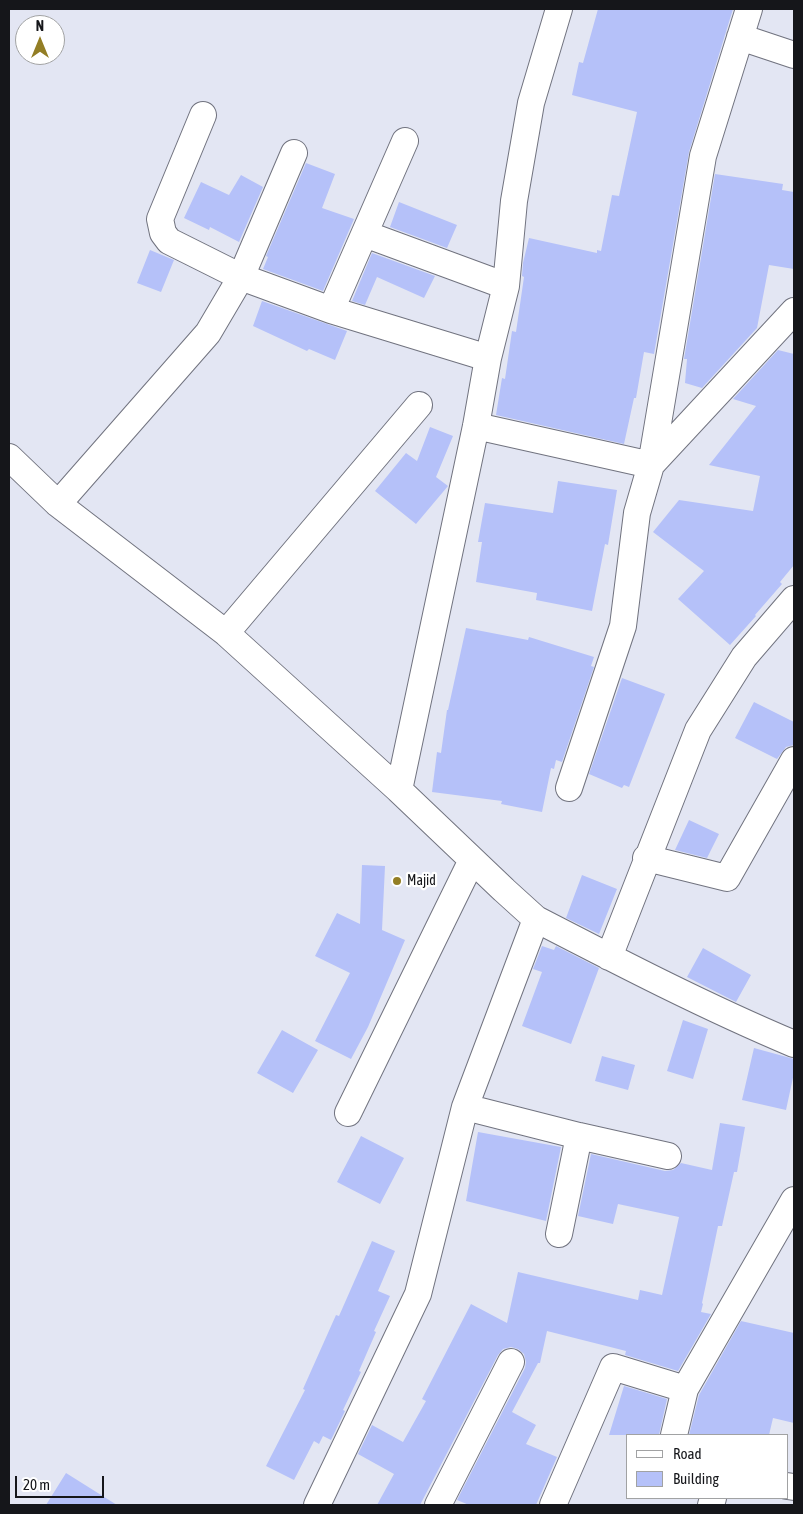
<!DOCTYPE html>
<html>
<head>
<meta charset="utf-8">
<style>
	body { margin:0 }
	#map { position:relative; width:803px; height:1514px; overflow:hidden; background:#e3e6f3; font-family:"Asap Condensed",sans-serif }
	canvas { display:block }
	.frame { position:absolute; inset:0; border:10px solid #15161a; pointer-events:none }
	.legend { position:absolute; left:626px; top:1434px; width:162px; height:65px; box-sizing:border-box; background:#fff; border:1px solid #a1a2a3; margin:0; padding:6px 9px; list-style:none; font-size:15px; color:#15161a }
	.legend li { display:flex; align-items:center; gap:10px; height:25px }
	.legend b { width:25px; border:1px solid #a1a2a3 }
	.north { position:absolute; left:15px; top:15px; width:50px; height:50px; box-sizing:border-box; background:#fff; border:1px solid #a1a2a3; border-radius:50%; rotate:0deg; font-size:14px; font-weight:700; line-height:20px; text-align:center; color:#15161a }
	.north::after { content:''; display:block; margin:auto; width:18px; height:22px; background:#937e25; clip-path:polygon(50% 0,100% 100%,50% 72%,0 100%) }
	.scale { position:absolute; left:15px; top:1476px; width:89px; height:22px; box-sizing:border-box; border:2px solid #15161a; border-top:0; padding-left:6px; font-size:15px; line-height:18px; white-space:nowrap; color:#15161a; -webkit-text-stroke:4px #fff; paint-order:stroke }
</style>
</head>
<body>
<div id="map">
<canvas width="803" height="1514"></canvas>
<div class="frame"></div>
<ul class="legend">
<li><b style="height:6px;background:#fff"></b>Road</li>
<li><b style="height:14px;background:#b5c1f9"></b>Building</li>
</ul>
<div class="north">N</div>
<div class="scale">20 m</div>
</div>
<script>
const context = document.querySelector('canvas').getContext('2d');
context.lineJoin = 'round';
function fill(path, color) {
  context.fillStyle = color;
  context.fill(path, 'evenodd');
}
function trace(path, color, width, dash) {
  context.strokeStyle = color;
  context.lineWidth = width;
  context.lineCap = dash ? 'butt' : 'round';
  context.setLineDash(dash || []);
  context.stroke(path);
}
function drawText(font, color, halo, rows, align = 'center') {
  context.font = font + ' "Asap Condensed",sans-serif';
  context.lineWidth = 4.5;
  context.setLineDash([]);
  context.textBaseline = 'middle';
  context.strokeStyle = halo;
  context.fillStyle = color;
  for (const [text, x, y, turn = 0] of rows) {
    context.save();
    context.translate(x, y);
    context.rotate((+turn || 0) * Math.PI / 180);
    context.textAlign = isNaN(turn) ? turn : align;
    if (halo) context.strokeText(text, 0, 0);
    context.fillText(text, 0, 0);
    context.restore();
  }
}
const building = new Path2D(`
	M598 9H733L689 152 654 354 644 352 636 398H634L624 444 496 415 502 378 505 379 512 331 516 332 524 277 522 276 523 263 529 238 597 253V250L601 251 612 195 619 196 637 112 572 95 579 62 583 63Z
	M306 163 335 174 322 208 354 219 323 291 263 269 268 257 266 256Z
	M715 174 783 184 782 190 794 192V269L769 265 757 328 702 388 685 383 687 359H684Z
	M241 175 263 187 239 242 210 227 209 230 184 218 201 182 229 195Z
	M399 202 457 225 447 248 390 227Z
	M150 250 174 260 161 292 137 283Z
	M372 253 435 276 424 298 377 277 365 305 352 301Z
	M262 301 347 331 335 360 309 349 307 351 253 326Z
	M778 350 794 354V565L780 582 782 584 755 615 756 616 730 645 678 599 704 571 653 532 679 500 753 511 760 476 709 465 756 406 733 399Z
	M430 427 453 436 436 477 448 486 416 524 375 491 406 453 417 461Z
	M558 481 617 490 608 545 605 544 592 611 536 600 537 593 476 582 482 542H478L485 503 553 513Z
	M466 628 528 640 529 637 594 657 591 666 594 667 562 762 556 760 554 769 551 768 542 812 501 804 502 801 432 792 437 752 441 753 447 710H448Z
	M622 678 665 694 629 787 624 785 622 788 589 774Z
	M754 702 794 722V745L786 747 777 759 735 738Z
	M689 820 719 834 707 858 675 850Z
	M362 865 385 866 382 930 405 940 368 1027 351 1059 315 1041 350 973 315 956 337 913 360 924Z
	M582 875 617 889 599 934 566 918Z
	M542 946 554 950 556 946 599 968 571 1044 522 1026 542 972 533 969Z
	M703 948 751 975 736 1002 687 977Z
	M683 1020 708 1029 693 1079 667 1071Z
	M282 1030 318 1050 293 1093 257 1073Z
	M754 1048 794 1059V1073L786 1110 742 1100Z
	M602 1056 635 1065 628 1090 595 1081Z
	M720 1123 745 1127 737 1172H734L722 1226H718L702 1303 703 1304 701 1312 711 1314 678 1371 625 1355 626 1351 547 1331 540 1363H538L512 1412 536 1425 526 1444 557 1457 536 1505H469L457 1500 525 1368 526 1362 524 1354 518 1349 511 1347 503 1349 498 1355 420 1505H377L394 1474 358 1454 372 1425 403 1442 426 1401 422 1399 471 1304 507 1323 518 1272 638 1300 640 1290 662 1295 679 1217 618 1204 613 1224 578 1216 591 1154 665 1171 673 1170 681 1163 712 1170Z
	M478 1132 561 1147 546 1221 466 1201Z
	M361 1136 404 1158 380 1204 337 1182Z
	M372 1241 395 1251 378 1291 390 1296 374 1331 376 1332 359 1371 361 1372 343 1410 345 1411 331 1440 323 1436 319 1444 314 1441 294 1480 266 1466 305 1390 303 1389 336 1315 339 1316Z
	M741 1321 794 1333V1423L773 1418 769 1435H689L699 1395Z
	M624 1386 667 1399 659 1435H609Z
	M66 1473 117 1505H46Z`);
const minor = new Path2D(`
	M740 37 794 55
	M203 115 160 219 163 233 169 241 241 277 331 310 488 358
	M365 234 506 286
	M331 310 405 141
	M476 426 651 465 794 311
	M9 457 58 504 226 633 399 790 504 890 536 919
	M58 504 208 333 241 277 294 153
	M226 633 419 405
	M569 788 623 626 637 513 651 465 703 156 749 9
	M399 790 476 426 488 358 506 286 514 201 531 103 559 9
	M646 858 727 878 794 760
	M609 957 698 730 744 657 794 599
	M465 1107 579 1136 668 1156
	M348 1113 472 860
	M559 1234 579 1136
	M674 1435 685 1389
	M787 1486 794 1487
	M317 1505 418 1294 465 1107 536 919C621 963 706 1007 794 1044
	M438 1505 511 1362
	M553 1505 613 1367 685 1389 794 1200
	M711 1505 713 1498`);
const markers = [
	[397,881,5,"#937e25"]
];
const poiNames = [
	["Majid",407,881]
];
fill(building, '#b5c1f9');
trace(minor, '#71737f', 28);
trace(minor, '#fff', 26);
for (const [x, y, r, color] of markers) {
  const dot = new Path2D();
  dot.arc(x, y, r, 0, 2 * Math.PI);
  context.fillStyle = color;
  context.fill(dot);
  trace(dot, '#fff', 2);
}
drawText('14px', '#15161a', '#fff', poiNames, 'left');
</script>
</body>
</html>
